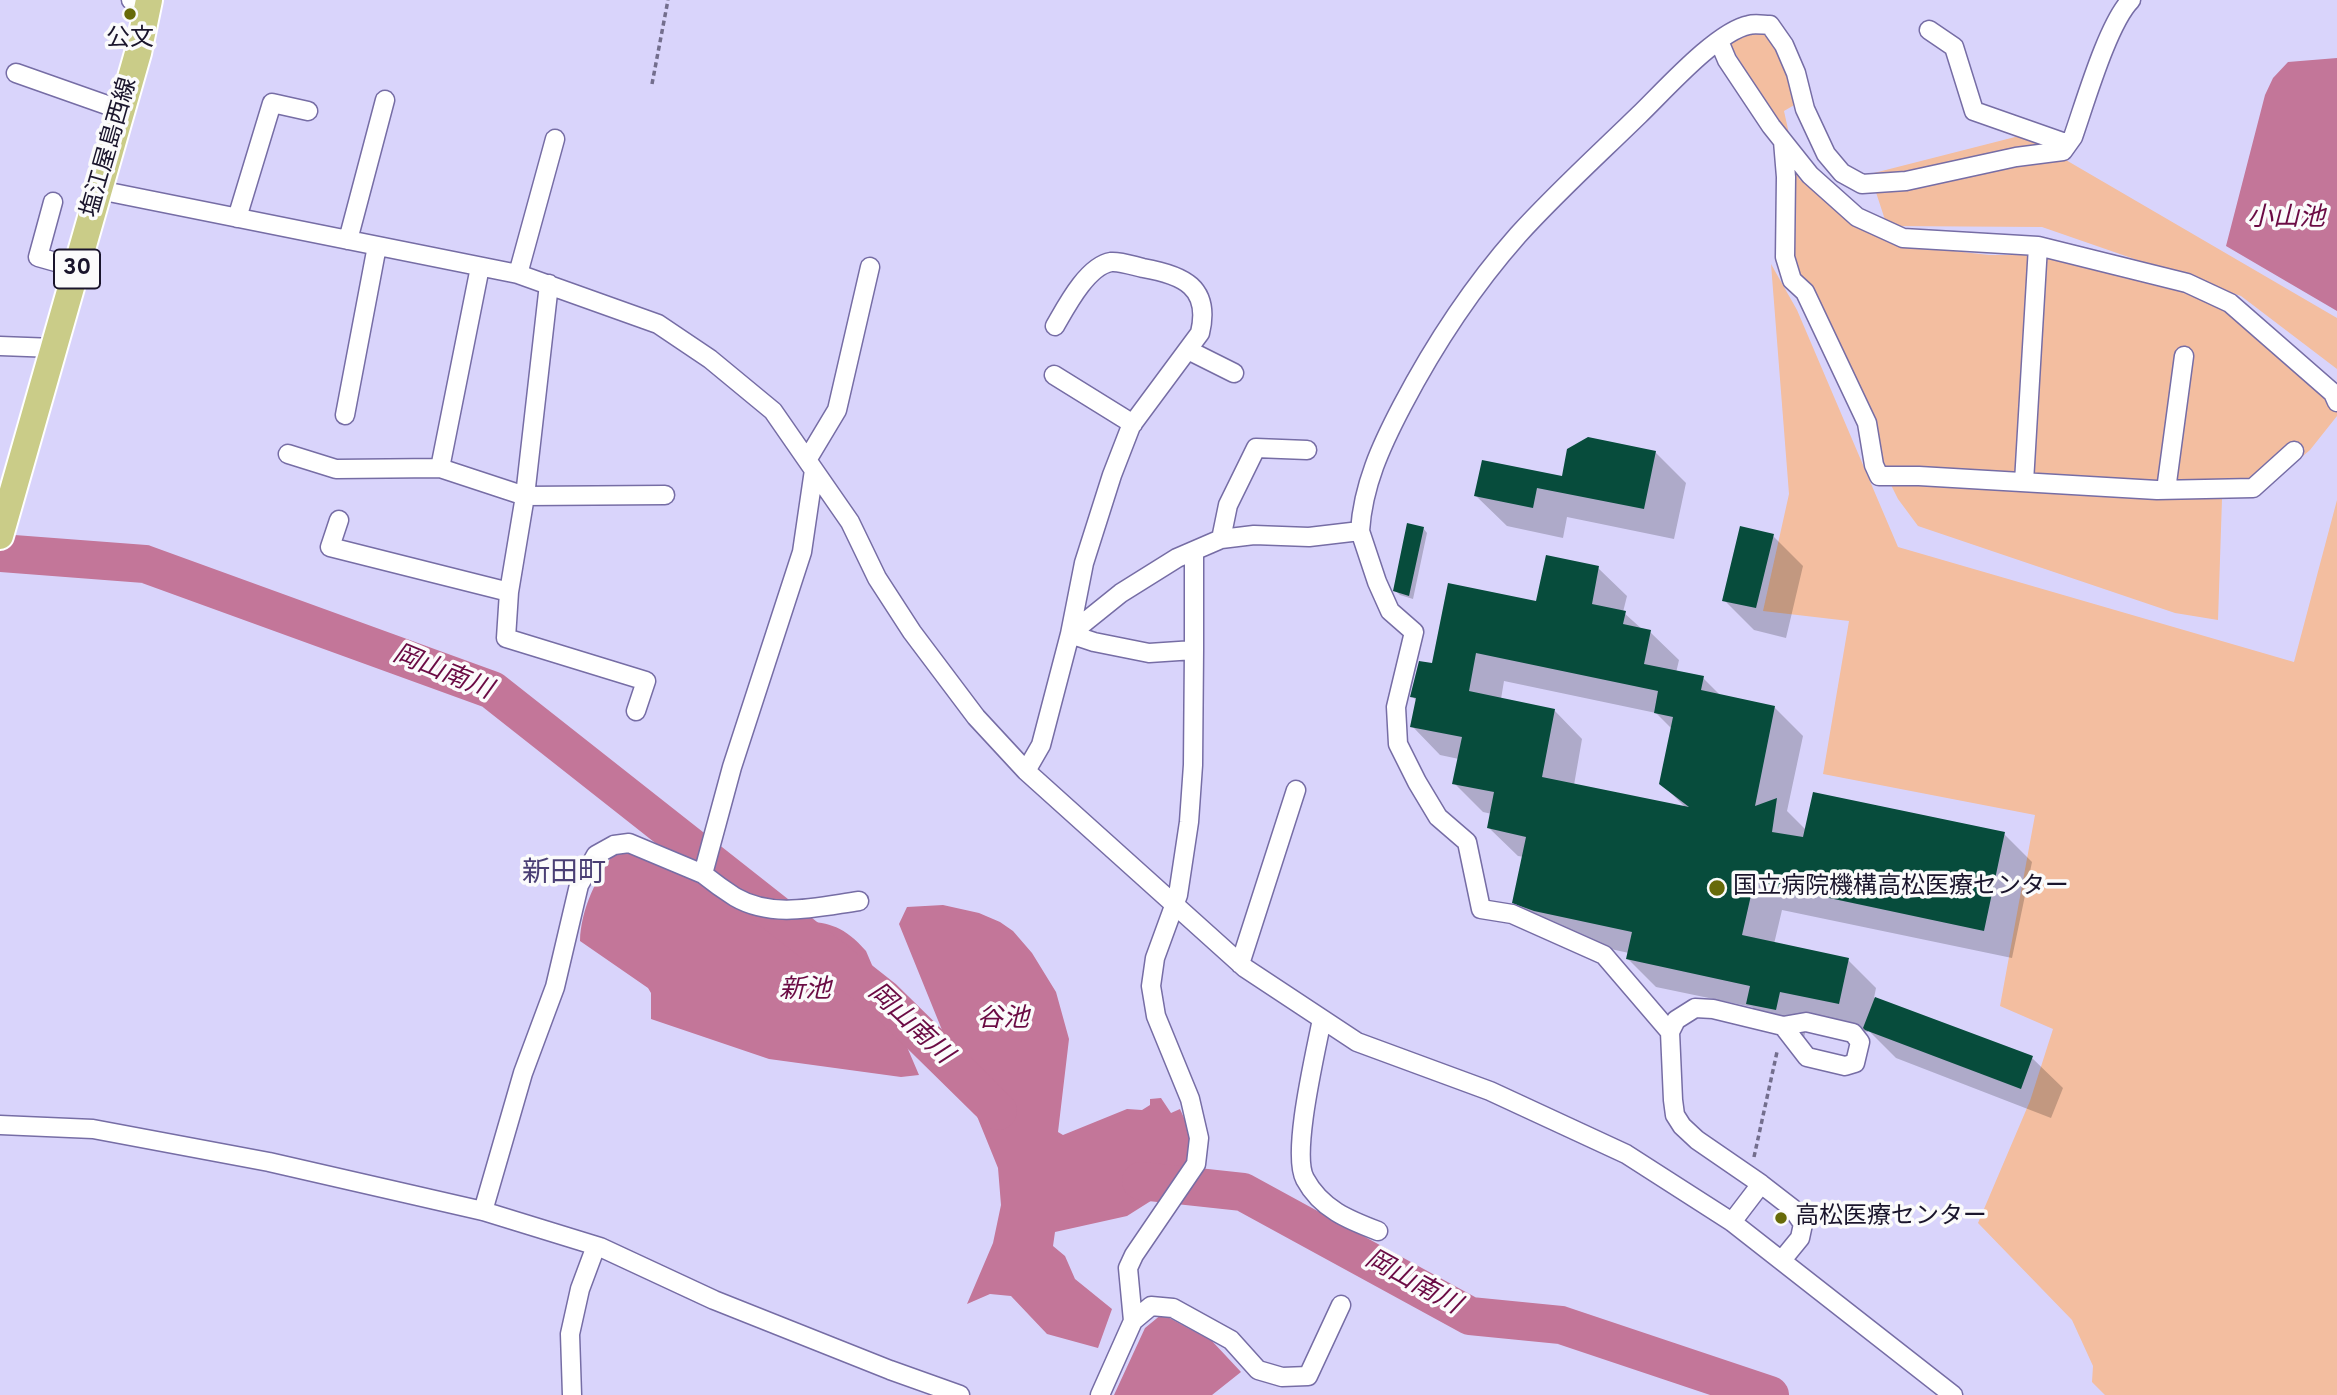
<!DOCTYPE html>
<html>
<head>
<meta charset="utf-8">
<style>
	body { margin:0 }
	canvas { display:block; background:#d9d4fb }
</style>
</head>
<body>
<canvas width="2337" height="1395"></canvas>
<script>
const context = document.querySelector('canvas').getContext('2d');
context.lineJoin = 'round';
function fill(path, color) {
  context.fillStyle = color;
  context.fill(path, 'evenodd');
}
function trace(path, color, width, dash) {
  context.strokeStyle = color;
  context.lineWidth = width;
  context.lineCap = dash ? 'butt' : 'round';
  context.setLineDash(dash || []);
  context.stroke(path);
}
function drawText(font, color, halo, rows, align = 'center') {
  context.font = font + ' Overpass,"Noto Sans JP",sans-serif';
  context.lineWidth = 7;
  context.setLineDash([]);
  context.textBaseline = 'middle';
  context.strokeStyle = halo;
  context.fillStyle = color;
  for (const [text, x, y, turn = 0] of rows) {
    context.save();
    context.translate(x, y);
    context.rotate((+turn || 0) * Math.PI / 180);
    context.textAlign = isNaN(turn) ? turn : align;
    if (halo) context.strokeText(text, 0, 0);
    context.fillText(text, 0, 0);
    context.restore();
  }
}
const green = new Path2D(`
	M1745 31H1771L1794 71 1796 104 1784 111 1799 179 1856 225 1901 245 1989 255H2042L2185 288 2226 305 2337 404V416L2310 450 2264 489 2222 499 2218 620 2175 613 1918 526 1898 499 1881 465 1791 257 1794 181 1770 112 1728 41Z
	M2023 135 2337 318V369L2241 296 2042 227 1887 226 1870 174Z
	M1771 264 1797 310 1898 547 2294 662 2337 500V1395H2105L2092 1382 2093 1366 2072 1320 1978 1223 2030 1101 2053 1029 2000 1006 2035 815 1823 774 1849 621 1763 611 1789 494Z`);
const water = new Path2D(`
	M2337 58V311L2226 246 2265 95 2273 78 2288 62Z
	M627 849C651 860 679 869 701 883 717 892 730 906 746 913 791 934 825 902 866 951L919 1075 901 1077 769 1059 651 1019V993L648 988 580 941C581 908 597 877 615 852Z
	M943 905 979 913 1000 922 1013 931 1032 953 1056 992 1069 1039 1058 1132 1063 1135 1127 1109 1142 1110 1150 1105V1099L1161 1098 1171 1113 1180 1109 1192 1136 1190 1163 1165 1192 1127 1216 1055 1232 1053 1246 1065 1256 1075 1279 1112 1309 1098 1348 1047 1334 1011 1296 990 1294 967 1304 993 1243 1001 1205 998 1168 899 924 907 907Z
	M1162 1314 1212 1341 1241 1372 1212 1395H1114L1145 1328Z`);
const shadow = new Path2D(`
	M1655 452 1686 483 1674 539 1567 517 1563 538 1507 526 1476 496 1563 479Z
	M1423 528 1427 533 1413 599 1400 595 1395 590Z
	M1773 536 1803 566 1786 638 1754 630 1724 600Z
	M1598 568 1627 596 1623 612 1643 630 1650 632 1679 660 1676 673 1703 678 1721 696 1774 707 1803 736 1787 811 1806 830 2004 834 2032 862 2012 958 1782 910 1774 944 1848 960 1876 988 1874 998 2032 1058 2063 1088 2051 1118 1896 1058 1868 1030V1032L1808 1019 1804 1038 1777 1032 1752 1007 1656 987 1628 959 1629 953 1564 939 1543 930 1514 902 1524 857 1518 856 1489 828 1492 814 1483 812 1454 783 1459 759 1440 755 1412 726 1417 701 1412 696 1433 665ZM1504 681 1656 713 1672 729 1661 783 1686 808 1574 785 1582 739 1554 710 1501 699Z`);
const river = new Path2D(`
	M0 553 145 564 492 690 884 999 998 1111
	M1141 1181 1243 1192 1470 1316 1561 1325 1770 1395`);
const building = new Path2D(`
	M1588 437 1656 451 1644 509 1537 488 1533 508 1474 496 1482 460 1562 476 1567 449Z
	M1407 523 1424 527 1409 596 1393 591Z
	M1740 526 1774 534 1756 608 1722 601Z
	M1546 555 1599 566 1592 604 1626 611 1623 624 1651 630 1644 664 1704 676 1701 690 1775 706 1755 806 1777 798 1772 832 1803 837 1813 792 2005 832 1984 931 1754 882 1742 935 1849 958 1839 1004 1780 992 1776 1010 1746 1004 1750 986 1626 959 1632 932 1534 911 1512 903 1526 837 1487 828 1494 792 1452 784 1462 737 1410 727 1416 698 1410 697 1419 661 1432 663 1448 583 1536 601ZM1476 653 1658 691 1654 713 1673 717 1659 784 1689 807 1542 777 1555 709 1469 691Z
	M1875 997 2033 1056 2021 1089 1865 1030 1863 1028Z`);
const path = new Path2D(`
	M652 84 668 0
	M1754 1157 1777 1052`);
const minor = new Path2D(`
	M131 0 149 1
	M1929 30 1954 47 1974 111 2068 144
	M1719 41 1727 60 1771 126 1810 175 1857 217 1903 238 2038 246 2187 283 2230 303 2333 393 2337 402
	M16 73 121 110
	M1783 141 1786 177 1785 257 1792 280 1805 292 1867 423 1874 465 1879 476H1919L2157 490 2253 488 2294 451
	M99 190 518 274 658 324 710 359 773 411 850 522 877 578 912 632 976 717 1026 771 1245 968 1357 1042 1490 1091 1626 1154 1732 1222 1953 1395
	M53 202 38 257 77 268
	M237 218 272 103 308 111
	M348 240 385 100
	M518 274 555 139
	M549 284 525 496 509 592 506 638 646 681 636 711
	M1055 326C1066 307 1087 266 1111 262 1120 261 1134 266 1143 268 1183 275 1211 287 1200 333L1131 426 1112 475 1084 563 1070 634 1094 642 1149 653 1194 650 1193 765 1189 822 1178 895 1155 958 1151 986 1156 1016 1190 1099 1199 1138 1196 1164 1134 1255 1128 1268 1133 1321 1100 1395
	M0 346 54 348
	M1188 350 1234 373
	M1054 375 1133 424
	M345 415 377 246
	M288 454 336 469 440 468 525 496 665 495
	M807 460 837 410 870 267
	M440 468 480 267
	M2024 482 2038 246
	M2166 490 2184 356
	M339 520 330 547 509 592
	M1360 531C1363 485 1381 446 1402 406 1434 345 1473 286 1518 235 1556 193 1599 154 1639 115 1664 91 1717 31 1749 25 1755 23 1764 25 1770 25L1784 45 1796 73 1805 109 1826 154 1842 173 1862 184 1906 181 2016 157 2063 151 2073 137C2085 103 2108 23 2131 0
	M1221 539 1228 505 1256 448 1307 450
	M1194 552V650
	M1026 771 1041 745 1070 634 1121 593 1177 558 1221 539 1254 535 1309 537 1360 531 1377 582 1390 611 1414 632 1396 707 1398 744 1417 782 1438 817 1467 842 1481 909 1512 914 1604 955 1670 1032
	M703 874C713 882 724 890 735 897 773 919 817 907 859 901
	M1240 964 1296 790
	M1322 1019C1316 1051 1291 1154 1305 1179 1321 1209 1349 1220 1378 1231
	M0 1125 93 1129 269 1162 483 1211 600 1247 714 1300 890 1370 960 1395
	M483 1211 523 1073 555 987 579 885 596 855 614 845 629 843 703 874 732 767 802 552 814 470
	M1732 1222 1761 1184
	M1782 1260 1800 1238 1803 1224 1792 1208 1761 1184 1697 1140 1682 1126 1675 1115 1673 1100 1670 1032 1676 1020 1695 1008 1713 1009 1783 1026 1806 1022 1853 1033 1860 1042 1855 1063 1845 1066 1807 1057 1783 1026
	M1133 1321 1151 1306 1173 1308 1231 1340 1258 1370 1282 1377 1308 1376 1341 1305
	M572 1395 570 1334 580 1289 596 1246`);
const primary = new Path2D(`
	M0 536 138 53 149 0`);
const markers = [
	[130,14,7,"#676a09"],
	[1717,888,9,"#676a09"],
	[1781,1218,7,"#676a09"]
];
const shields = [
	[77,269,46]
];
const shieldNames = [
	["30",77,269]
];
const poiNames = [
	["公文",130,40,"center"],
	["国立病院機構高松医療センター",1733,888],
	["高松医療センター",1795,1218]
];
const streetNames = [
	["塩江屋島西線",111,148,-74]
];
const waterNames = [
	["小山池",2286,220],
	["岡山南川",442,674,22],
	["新池",805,992],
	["谷池",1003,1021],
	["岡山南川",909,1025,43],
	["岡山南川",1412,1284,29]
];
const quarterNames = [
	["新田町",564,875]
];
fill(green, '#f3bea0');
fill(water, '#c37699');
fill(shadow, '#0003');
trace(river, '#c37699', 38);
fill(building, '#074c3c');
trace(minor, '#766da5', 21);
trace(primary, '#fff', 30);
trace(path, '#736e8d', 3.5, [5, 3.5]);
trace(minor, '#fff', 18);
trace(primary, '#cacc88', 26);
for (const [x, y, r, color] of markers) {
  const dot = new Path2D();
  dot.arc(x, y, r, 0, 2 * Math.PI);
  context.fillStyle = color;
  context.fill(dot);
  trace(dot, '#fbfbfb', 2.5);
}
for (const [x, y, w] of shields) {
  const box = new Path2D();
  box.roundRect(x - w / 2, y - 19.5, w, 39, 5);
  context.fillStyle = '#fbfbfb';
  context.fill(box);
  trace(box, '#1a152c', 2);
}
drawText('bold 23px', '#1a152c', null, shieldNames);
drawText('24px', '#1a152c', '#fbfbfb', poiNames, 'left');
drawText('24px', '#1a152c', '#fbfbfb', streetNames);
drawText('italic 26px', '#6b0b44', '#fbfbfb', waterNames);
drawText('28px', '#4a3f74', '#fbfbfb', quarterNames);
</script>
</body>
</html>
